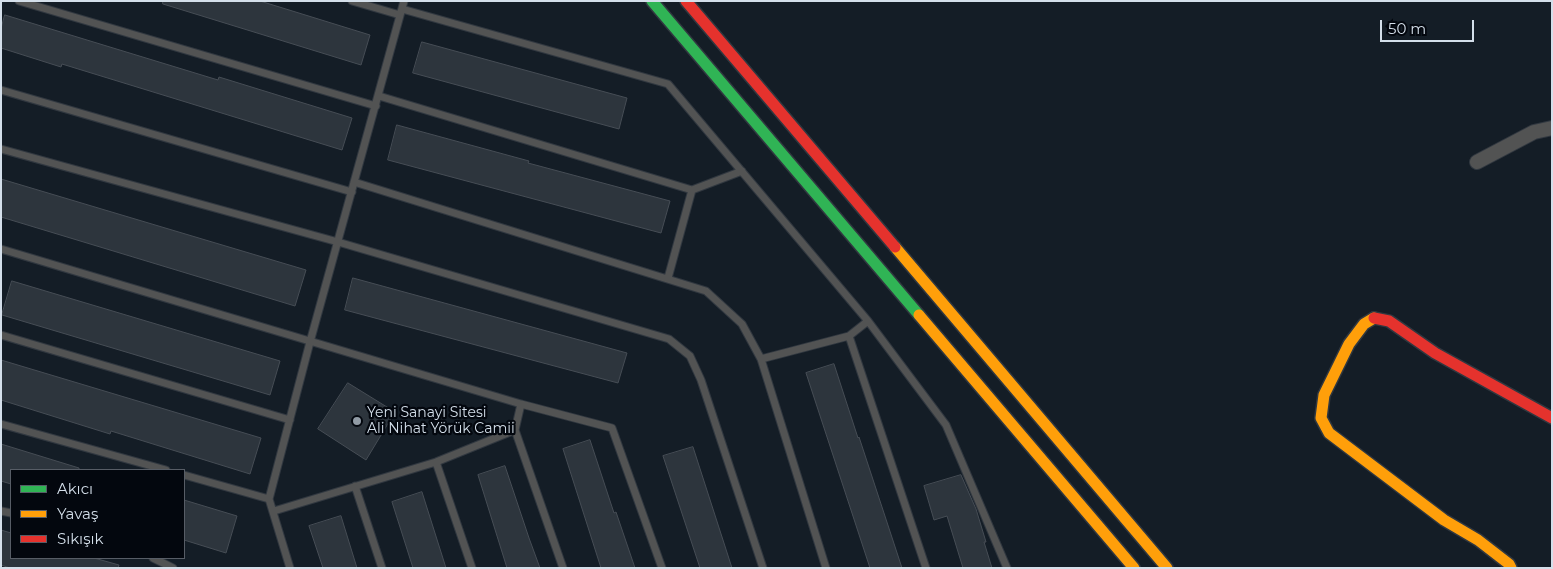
<!DOCTYPE html>
<html>
<head>
<meta charset="utf-8">
<style>
	body { margin:0 }
	#map { position:relative; width:1553px; height:569px; overflow:hidden; background:#141d26; font-family:Montserrat,sans-serif }
	canvas { display:block }
	.frame { position:absolute; inset:0; border:2px solid #d4dfea; pointer-events:none }
	.legend { position:absolute; left:10px; top:469px; width:175px; height:90px; box-sizing:border-box; background:#03070e; border:1px solid #575d66; margin:0; padding:6px 9px; list-style:none; font-size:15px; color:#d4dfea }
	.legend li { display:flex; align-items:center; gap:10px; height:25px }
	.legend b { width:25px; border:1px solid #575d66 }
	.scale { position:absolute; left:1380px; top:20px; width:94px; height:22px; box-sizing:border-box; border:2px solid #d4dfea; border-top:0; padding-left:6px; font-size:15px; line-height:18px; white-space:nowrap; color:#d4dfea; -webkit-text-stroke:4px #03070e; paint-order:stroke }
</style>
</head>
<body>
<div id="map">
<canvas width="1553" height="569"></canvas>
<div class="frame"></div>
<ul class="legend">
<li><b style="height:6px;background:#30b455"></b>Akıcı</li>
<li><b style="height:6px;background:#ff9f0a"></b>Yavaş</li>
<li><b style="height:6px;background:#e5322d"></b>Sıkışık</li>
</ul>
<div class="scale">50 m</div>
</div>
<script>
const context = document.querySelector('canvas').getContext('2d');
context.lineJoin = 'round';
function fill(path, color) {
  context.fillStyle = color;
  context.fill(path, 'evenodd');
}
function trace(path, color, width, dash) {
  context.strokeStyle = color;
  context.lineWidth = width;
  context.lineCap = dash ? 'butt' : 'round';
  context.setLineDash(dash || []);
  context.stroke(path);
}
function drawText(font, color, halo, rows, align = 'center') {
  context.font = font + ' Montserrat,sans-serif';
  context.lineWidth = 4.5;
  context.setLineDash([]);
  context.textBaseline = 'middle';
  context.strokeStyle = halo;
  context.fillStyle = color;
  for (const [text, x, y, turn = 0] of rows) {
    context.save();
    context.translate(x, y);
    context.rotate((+turn || 0) * Math.PI / 180);
    context.textAlign = isNaN(turn) ? turn : align;
    if (halo) context.strokeText(text, 0, 0);
    context.fillText(text, 0, 0);
    context.restore();
  }
}
const building = new Path2D(`
	M163 1H260L370 35 361 65 163 4Z
	M5 15 218 80 219 77 352 118 342 150 62 64 61 67 1 48V29Z
	M422 42 627 98 619 129 413 73Z
	M397 125 529 161 528 163 670 201 661 233 388 160Z
	M1 179 306 270 295 306 1 217Z
	M353 278 627 353 618 383 345 310Z
	M12 281 280 361 270 395 2 315Z
	M1 360 261 438 250 474 111 431 110 434 1 400Z
	M834 364 858 438 859 437 902 568H870L806 373Z
	M348 383 395 412 366 460 318 429Z
	M590 440 614 513 616 512 635 568H601L563 449Z
	M1 444 79 468V470H11V484L1 481Z
	M693 447 732 568H700L663 456Z
	M505 466 529 538 540 568H507L478 475Z
	M961 475 976 509 986 542H984L992 568H963L947 516 934 520 924 486Z
	M422 492 446 568H413L392 502Z
	M184 500 237 516 226 553 184 540Z
	M341 516 357 568H323L309 526Z
	M1 530 11 533V558H94L119 565 118 568H10L1 565Z`);
const lane = new Path2D(`
	M19 1 376 106
	M352 1 400 15
	M402 9 668 84 868 321 946 425 1007 568
	M1 90 352 192
	M379 96 692 190 742 171
	M1 149 338 242 669 339 690 356 701 380 763 568
	M354 182 706 291 742 324 761 359 826 568
	M1 249 521 404 612 428 662 568
	M668 278 692 190
	M1 335 290 420
	M849 336 926 568
	M761 359 849 336 868 321
	M1 424 166 470
	M515 430 563 568
	M436 462 472 568
	M184 475 269 499
	M355 486 382 568
	M1 511 11 513
	M274 511 436 462 515 430 521 404
	M153 558 173 568
	M290 568 269 499 310 342 404 1`);
const street = new Path2D(`
	M1477 162 1534 132 1552 128`);
const fast = new Path2D(`
	M652 1 919 315`);
const slow = new Path2D(`
	M895 247 1167 568
	M919 315 1134 568
	M1374 318 1364 324 1349 344 1324 395 1321 418 1329 433 1444 520 1478 540 1509 564 1511 568`);
const jam = new Path2D(`
	M686 1 895 247
	M1374 318 1389 321 1435 353 1552 418`);
const markers = [
	[357,421,5,"#919ba5"]
];
const poiNames = [
	["Yeni Sanayi Sitesi",367,413],
	["Ali Nihat Yörük Camii",367,429]
];
fill(building, '#2d353d');
trace(building, '#464d55', 1);
trace(lane, '#313840', 9);
trace(street, '#313840', 16);
trace(fast, '#313840', 14);
trace(slow, '#313840', 14);
trace(jam, '#313840', 14);
trace(lane, '#525353', 7);
trace(street, '#525353', 14);
trace(fast, '#30b455', 11);
trace(slow, '#ff9f0a', 11);
trace(jam, '#e5322d', 11);
for (const [x, y, r, color] of markers) {
  const dot = new Path2D();
  dot.arc(x, y, r, 0, 2 * Math.PI);
  context.fillStyle = color;
  context.fill(dot);
  trace(dot, '#03070e', 2);
}
drawText('14px', '#d4dfea', '#03070e', poiNames, 'left');
</script>
</body>
</html>
